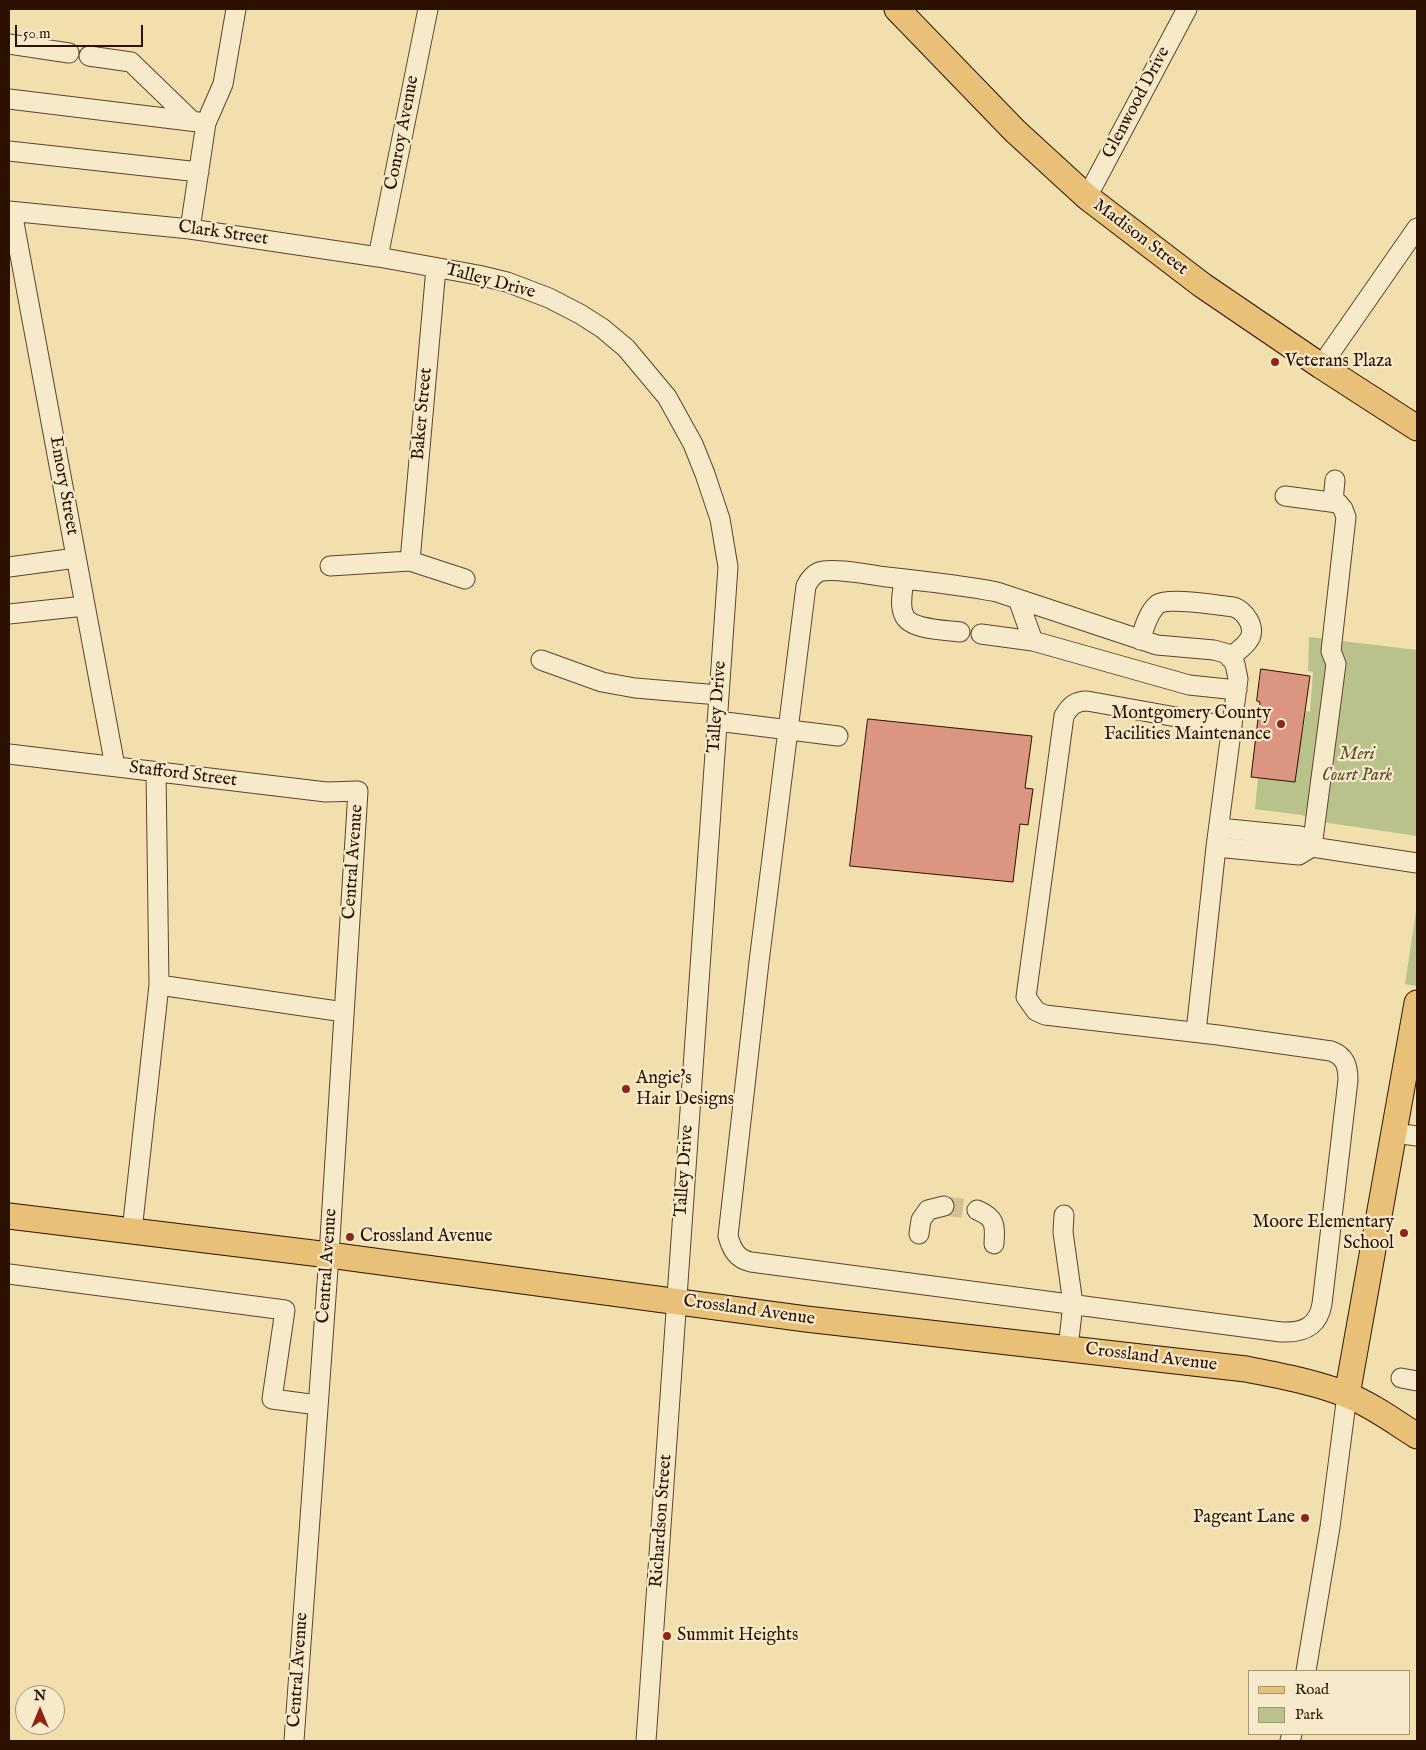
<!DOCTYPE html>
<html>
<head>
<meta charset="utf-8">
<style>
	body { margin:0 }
	#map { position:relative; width:1426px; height:1750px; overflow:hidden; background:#f2dfae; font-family:"IM FELL English",serif }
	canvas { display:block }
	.frame { position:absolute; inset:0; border:10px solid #2c1000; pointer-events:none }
	.legend { position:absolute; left:1248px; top:1670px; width:162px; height:65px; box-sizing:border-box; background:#f7eaca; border:1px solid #a69379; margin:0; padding:6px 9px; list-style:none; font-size:15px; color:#2c1000 }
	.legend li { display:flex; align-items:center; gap:10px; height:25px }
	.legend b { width:25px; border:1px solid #a69379 }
	.north { position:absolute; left:15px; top:1685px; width:50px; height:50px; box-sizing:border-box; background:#f7eaca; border:1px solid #a69379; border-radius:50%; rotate:0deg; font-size:14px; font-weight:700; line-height:20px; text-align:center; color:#2c1000 }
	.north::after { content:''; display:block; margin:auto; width:18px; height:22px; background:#8f2418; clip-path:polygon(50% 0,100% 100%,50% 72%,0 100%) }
	.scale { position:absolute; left:15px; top:25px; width:128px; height:22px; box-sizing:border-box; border:2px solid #2c1000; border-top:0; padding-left:6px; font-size:15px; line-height:18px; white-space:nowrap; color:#2c1000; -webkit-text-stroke:4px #f7eaca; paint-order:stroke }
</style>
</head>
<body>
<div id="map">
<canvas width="1426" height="1750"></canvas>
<div class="frame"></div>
<ul class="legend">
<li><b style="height:6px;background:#e9c077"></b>Road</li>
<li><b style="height:14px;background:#b9c28b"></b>Park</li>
</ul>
<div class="north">N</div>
<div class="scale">50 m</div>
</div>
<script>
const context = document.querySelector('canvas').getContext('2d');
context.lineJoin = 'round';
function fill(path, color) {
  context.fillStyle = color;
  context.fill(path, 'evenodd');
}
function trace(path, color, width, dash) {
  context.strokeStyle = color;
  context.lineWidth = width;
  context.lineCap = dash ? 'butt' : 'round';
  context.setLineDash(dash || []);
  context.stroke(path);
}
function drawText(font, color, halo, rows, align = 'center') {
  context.font = font + ' "IM FELL English",serif';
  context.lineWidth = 4.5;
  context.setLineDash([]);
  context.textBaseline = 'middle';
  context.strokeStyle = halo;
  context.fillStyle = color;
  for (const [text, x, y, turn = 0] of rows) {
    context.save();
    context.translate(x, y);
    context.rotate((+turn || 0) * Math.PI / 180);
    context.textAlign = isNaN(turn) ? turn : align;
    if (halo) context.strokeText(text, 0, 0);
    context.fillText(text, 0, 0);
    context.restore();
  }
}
const green = new Path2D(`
	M1309 637 1417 650V836L1329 823 1301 815 1255 809 1258 778 1295 782 1300 737H1302L1306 711 1310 712 1313 672 1308 671Z
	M1417 905V986L1405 984Z`);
const building = new Path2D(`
	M1261 669 1310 676 1295 782 1251 777 1260 702 1257 701Z
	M868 719 1032 736 1025 788 1033 789 1028 825 1020 824 1013 882 850 866Z`);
const minorTunnel = new Path2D(`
	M944 1206 977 1210`);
const minor = new Path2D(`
	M9 44 69 53
	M89 56 131 62 192 121
	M9 99 206 123 190 229
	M206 123 223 84 236 9
	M9 151 199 172
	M1087 197 1187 9
	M9 211 190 229 378 257 478 275 507 282 549 298 580 314 602 328 626 348 667 397 693 444 705 474 720 519 728 567 646 1741
	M12 212 114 761
	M378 257 428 9
	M1321 366 1417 228
	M1285 496 1338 503 1343 509 1346 517 1331 651 1336 664 1312 847
	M1333 502 1335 480
	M410 561 436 268
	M330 566 410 561 465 579
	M9 567 76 558
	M904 579C903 590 899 605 904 615 910 630 946 630 960 632
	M1018 599 1033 641
	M9 614 85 606
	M981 634 1033 641 1189 685 1237 690
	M1140 640C1144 629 1148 612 1158 604 1167 597 1219 605 1233 607 1245 610 1258 629 1248 641 1244 647 1236 652 1230 658
	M541 660 602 682 635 688 719 695
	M717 721 838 736
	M9 754 326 792 358 791 329 1255 294 1741
	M1219 828 1300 836 1312 847 1417 863
	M1216 847 1299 855 1312 847
	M159 985 344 1012
	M1196 1032 1216 847 1238 679 1235 664 1228 654 1214 650 1157 645 997 592C961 585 924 581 887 577 871 575 832 567 819 572 812 575 809 580 806 586L759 962 728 1236C732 1250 737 1259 751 1262L1281 1332C1303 1333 1318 1327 1322 1304L1348 1080C1348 1066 1345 1056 1331 1051L1218 1035 1045 1015 1036 1011 1026 997 1064 716C1070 706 1075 701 1087 701L1232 727
	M1394 1133 1417 1136
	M977 1210C996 1218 995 1225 994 1244
	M1064 1215 1063 1232 1073 1304 1068 1348
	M132 1231 159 985 156 772
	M919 1234 921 1220 928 1210 944 1206
	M9 1274 285 1310 272 1399 318 1405
	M1401 1378 1417 1381
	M1306 1671 1330 1527 1347 1395
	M1290 1741 1292 1734`);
const major = new Path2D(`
	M897 9 1015 131 1087 197 1202 285 1321 366 1417 428
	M9 1216 329 1255 806 1319 1246 1369C1280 1376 1315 1382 1347 1395 1372 1405 1395 1422 1417 1436
	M1347 1395 1417 1003`);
const markers = [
	[1275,362,5,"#8f2418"],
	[1281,724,5,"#8f2418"],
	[626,1089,5,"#8f2418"],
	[1404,1233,5,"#8f2418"],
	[350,1237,5,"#8f2418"],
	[1305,1518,5,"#8f2418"],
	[667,1636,5,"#8f2418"]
];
const streetNames = [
	["Glenwood Drive",1137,103,-62],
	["Conroy Avenue",403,133,-79],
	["Clark Street",223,234,8],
	["Madison Street",1140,238,37],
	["Talley Drive",490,282,15],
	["Baker Street",423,414,-85],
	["Emory Street",63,486,80],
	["Talley Drive",718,707,-86],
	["Stafford Street",183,775,7],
	["Central Avenue",354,862,-86],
	["Talley Drive",685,1171,-86],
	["Central Avenue",328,1266,-86],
	["Crossland Avenue",749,1311,8],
	["Crossland Avenue",1151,1358,7],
	["Richardson Street",662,1521,-86],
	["Central Avenue",299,1670,-86]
];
const poiNames = [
	["Veterans Plaza",1285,362],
	["Montgomery County",1271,714,"right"],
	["Facilities Maintenance",1271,735,"right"],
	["Angie's",636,1079],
	["Hair Designs",636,1100],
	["Moore Elementary",1394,1223,"right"],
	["School",1394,1244,"right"],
	["Crossland Avenue",360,1237],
	["Pageant Lane",1295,1518,"right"],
	["Summit Heights",677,1636]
];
const parkNames = [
	["Meri",1357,755],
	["Court Park",1357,776]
];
fill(green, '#b9c28b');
fill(building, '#db9581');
trace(building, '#2c1000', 1);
trace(minorTunnel, '#d4c094', 19, [19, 9]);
trace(minor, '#5e442c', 21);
trace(major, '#2c1000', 27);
trace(minor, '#f7eaca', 19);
trace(major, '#e9c077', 25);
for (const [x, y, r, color] of markers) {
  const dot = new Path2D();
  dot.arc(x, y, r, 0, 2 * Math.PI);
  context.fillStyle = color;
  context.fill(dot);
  trace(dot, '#f7eaca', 2);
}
drawText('18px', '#2c1000', '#f7eaca', streetNames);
drawText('18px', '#2c1000', '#f7eaca', poiNames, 'left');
drawText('italic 18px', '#5d4e31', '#f7eaca', parkNames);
</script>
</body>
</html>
